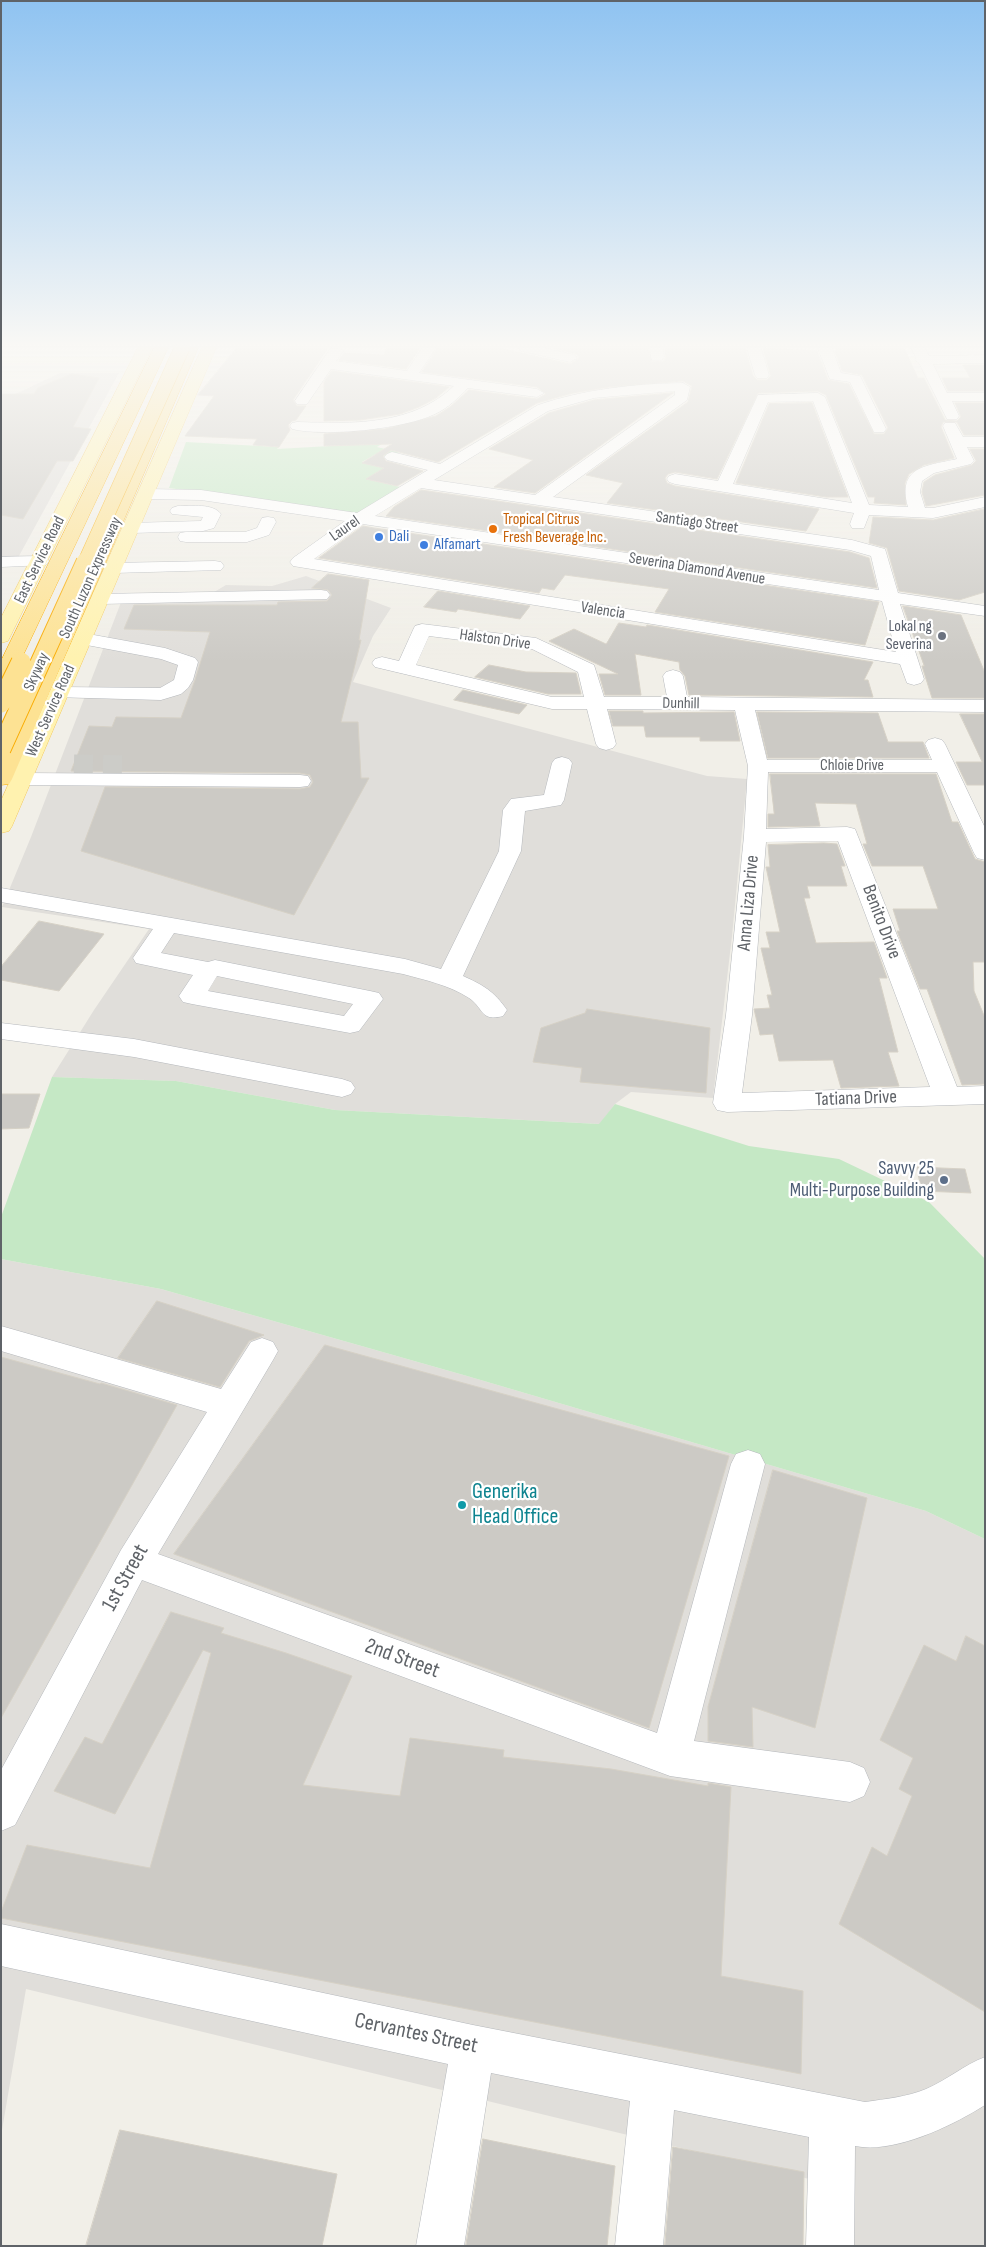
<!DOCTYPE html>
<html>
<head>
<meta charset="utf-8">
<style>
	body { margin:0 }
	#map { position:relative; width:986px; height:2247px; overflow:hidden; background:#f1efe8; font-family:"Sofia Sans Condensed",sans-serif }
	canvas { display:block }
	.frame { position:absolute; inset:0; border:2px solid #5f6368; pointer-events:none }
</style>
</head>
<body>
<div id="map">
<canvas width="986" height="2247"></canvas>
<div class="frame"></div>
</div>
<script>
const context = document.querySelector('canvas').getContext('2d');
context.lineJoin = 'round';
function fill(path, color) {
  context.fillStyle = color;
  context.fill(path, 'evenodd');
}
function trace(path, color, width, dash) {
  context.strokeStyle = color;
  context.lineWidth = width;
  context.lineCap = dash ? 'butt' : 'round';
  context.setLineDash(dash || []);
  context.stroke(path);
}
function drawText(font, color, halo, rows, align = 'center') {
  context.font = font + ' "Sofia Sans Condensed",sans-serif';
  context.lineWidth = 4.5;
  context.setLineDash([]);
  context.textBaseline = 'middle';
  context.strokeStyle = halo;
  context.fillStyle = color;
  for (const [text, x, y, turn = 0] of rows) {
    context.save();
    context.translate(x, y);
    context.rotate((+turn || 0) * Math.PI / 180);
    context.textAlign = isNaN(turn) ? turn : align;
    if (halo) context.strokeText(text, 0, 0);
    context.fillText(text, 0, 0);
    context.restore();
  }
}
const industrial = new Path2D(`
	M60 373H119L19 556H1V396L9 397Z
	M306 576 391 608 373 636 353 682 707 776 747 779 732 936 713 1098 631 1092 615 1104 600 1124 335 1110 176 1081 52 1077 94 1010 149 929 2 907 31 837 123 597 204 598 226 585 272 586Z
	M1 1259 161 1289 467 1376 926 1511 985 1539V2246H809V2179L26 1989 1 2136Z`);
const green = new Path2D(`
	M186 442 279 447 277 449 383 443 377 447 399 452 391 457 376 454 362 462 385 468 367 479 400 487 357 514 169 488Z
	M52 1077 176 1081 335 1110 599 1124 615 1104 749 1146 839 1159 929 1202 985 1259V1539L926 1511 467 1376 161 1289 1 1259V1217Z`);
const building = new Path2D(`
	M237 348H328L293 400 297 406H306L296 420 292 421 288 425 290 430 279 447 253 445 257 439 185 436 214 396 198 395Z
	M387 348H420L406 369 339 360 344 353 384 355Z
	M438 348H498L570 364 579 358 577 354 554 348H647L652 362 664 361 666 357 665 348H745L753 376 757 380H767L771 376 763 348 817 351 828 380 849 384 874 434H884L888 428 862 375 842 371 835 351H837L836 348H904L918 378H924L945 420 957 421 961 417 955 403H985V435H964L957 422H943L941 427 954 458 924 465 909 474 905 483 906 505 874 503 875 497H868L826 395 818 391 758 393 717 479 675 472 668 474 665 478 667 483 675 486 819 509 806 531 607 503 623 483 586 475 688 402 692 386 683 381 609 387 573 393 537 403 438 462 391 450 383 456 386 461 423 471 397 486 366 479 384 468 362 463 392 444 324 446V434L385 429 436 416 450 407 469 390 537 399 546 394 537 387 422 372Z
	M963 365H985V391H948L942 378H970Z
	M332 371 449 387 436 398 419 407 400 414 360 420 324 421V382Z
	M72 374 99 378 73 427 91 429 73 461H57L23 519 1 515V394H34L38 388Z
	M673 393 535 493 494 487 533 460 489 449 549 413 594 400Z
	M812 403 848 497H826L736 483 769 404Z
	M970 449H985V495L926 506 922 492 924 482 935 475 972 465 976 461Z
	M421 490 850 552 869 558 877 588 386 516 394 507Z
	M985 509V592L959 600 899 591 887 548 869 543 873 517 933 520Z
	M363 526 374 528 879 602 865 645 655 612 669 589 565 575 554 590 542 588 539 593 319 558Z
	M328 574 369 580 359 640H361L341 722H358L361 778H369L294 915 81 851 105 787 300 789 310 787 313 782 310 775 300 773 71 771 89 726 112 727 116 717 181 718 195 680 210 632 124 629 134 605H277L278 602 327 601 332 595 328 590 312 588Z
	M438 591 530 606 520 619 458 609 456 612 424 607Z
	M903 606 961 615 985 673V698H932L922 666H924Z
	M619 623 646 627 647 625 873 662 864 680H868L873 697 689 695 685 676 680 670 679 662 635 654 641 695H605L599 674H618L549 641 574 629 606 644Z
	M489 665 526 672 576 673 581 694H548L475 677Z
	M463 690 527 705 519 714 454 700Z
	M609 711H643V713L734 712 740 741H700V737H646L644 726H613Z
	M757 712 878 713 888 742H923L929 758H768Z
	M960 714H985V785H967L956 762H982Z
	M770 774H936L952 822H958L975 859 985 862V962H973L974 991 985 1018V1084L962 1085 927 989H920L897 931H900L893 909H938L923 866H872L863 844H867L856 804 815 803 820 826 768 827V814H774Z
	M824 843 837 844 845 866H841L847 886H807L810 898H804L816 943 874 942 887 978H879L898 1052H888L899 1086 841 1088 833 1060 779 1061 773 1034 760 1035 754 1009 770 1008 767 995H772L761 948H770L766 932H780L766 867H770L768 845Z
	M39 921 104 934 59 991 1 980V967Z
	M587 1009 710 1028 706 1093 580 1082 582 1068 533 1062 541 1028 585 1013Z
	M1 1094H40L29 1128 1 1129Z
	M917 1167 965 1169 971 1193 922 1191Z
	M157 1301 264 1335 249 1341 220 1387 118 1358Z
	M325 1345 729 1456 649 1728 174 1554Z
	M1 1357 100 1384 101 1383 177 1405 1 1718Z
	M773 1470 867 1498 815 1728 752 1707 753 1747 708 1741V1707Z
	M171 1612 224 1628 221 1633 286 1653 352 1676 303 1785 400 1796 410 1738 504 1750 503 1757 611 1769 708 1786V1783L731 1787 721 1976 803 1991 801 2074 1 1918V1912L27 1845 150 1868 211 1653 203 1650 115 1814 54 1791 85 1737 102 1744Z
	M966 1636 985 1646V2012L839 1924 872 1847 887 1856 912 1796 899 1789 913 1758 880 1740 924 1645 956 1661Z
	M120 2130 337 2174 322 2246H86Z
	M483 2139 615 2166 607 2246H466Z
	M673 2147 804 2172 803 2246H665Z`);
const minorTunnel = new Path2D(`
	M74 764 131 765`);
const minor = new Path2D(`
	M331 348 344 350 336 361 407 371 422 348H436L419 373 537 389 544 393 537 397 468 388C458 398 448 408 435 414 404 429 325 437 292 429L290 426 292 423 297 422C352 424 412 426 454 386L331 369 307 404H297L295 401Z
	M519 348H545L575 355 577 358 570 362 521 351Z
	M649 348H663L664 357 662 360H652Z
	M747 348H761L769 375 767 378H757L755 375Z
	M818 348H832L841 373 860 376 886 429 884 432H874L850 382 830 379Z
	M911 348H925L929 356 985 355V363L933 364 947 393H985V401H952L959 416 957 419H947L919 363 915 360 916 358Z
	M683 383 690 387 687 400 553 497 852 540 885 549 898 593 985 606V616L900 604 924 679 921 683 914 685 907 683 900 664 299 567 293 566 290 562 293 558 345 521 201 500 146 499 140 497 138 494 140 491 146 489 201 490 357 513 428 470 387 460 384 457 387 454 392 452 440 464 538 405C585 389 633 384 683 383ZM675 391V395L535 495 434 480 548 411 594 398ZM421 488 850 550 871 556 879 590 375 516ZM363 524 882 601 896 652 314 559Z
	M818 393 825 397 869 505 908 507C897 466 926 466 957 459L943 426 945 423H955L963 437H985V447H967L974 461 971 464 934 473 922 481 920 492 925 508H933L985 497V507L933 518 869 515 864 528H852L850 524 854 513 675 484 669 482 667 479 669 476 675 474 718 481 758 395ZM813 401 852 503 733 484 768 402Z
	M178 506C191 506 213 503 221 514L214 528 203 531 131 533 125 532 123 528 125 524 131 523 201 521 203 517 172 514 170 511 172 508Z
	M268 517 274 518 276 522 269 535 247 542H186L180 541 178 537 180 533 186 532H245L257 528 262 518Z
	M40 556 46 557 49 561 46 565 1 567V557Z
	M215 561 221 562 224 566 221 570 113 573 107 572 104 568 107 564 113 563Z
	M321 590 327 591 330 595 327 599 100 604 94 603 91 599 94 595 100 594Z
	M422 624 536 638 594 665 604 697H667L663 676 666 672 673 670 680 672 683 676 687 697 985 700V712L755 710 767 760H932L925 744 928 740 935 738 942 740 945 744 985 828V860L977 858 974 853 937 772H768L766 829 847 827 855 829 957 1087 985 1086V1104L727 1112 717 1110 713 1103 726 1015 744 836 748 766 735 710 607 709 616 744 613 748 606 750 599 748 596 744 587 709H552L375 667 372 663 375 659 382 657 399 661 413 630 415 626ZM429 636 532 649 578 672 584 697H552L416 665ZM838 841 930 1087 742 1093 752 1015 766 842Z
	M83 633 165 648 195 658 198 662 193 680 188 688 181 694 161 700 52 697 49 693 52 689 59 687 160 688 174 680 178 665 161 659 76 643 74 639 76 635Z
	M562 757 569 759 572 763 564 800 561 805 525 811 521 851 463 976C483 985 494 991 507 1010L503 1016C480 1022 484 1008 469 998 449 985 425 980 403 974L174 933 161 953 208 962 215 960 370 991 379 993 383 999 359 1031 350 1033 192 1004 183 1002 179 996 193 975 136 963 133 958 153 929 1 902V888L405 959 441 969 499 851 503 810 511 799 544 795 552 763 555 759ZM217 976 353 1004 344 1016 208 991Z
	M21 773 300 775 308 776 311 781 308 786 300 787 21 785 13 784 10 779 13 774Z
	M1 1023 134 1039 342 1079 351 1082 355 1088 351 1094 342 1097 134 1057 1 1039Z
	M1 1326 221 1389 251 1342 262 1338 273 1342 278 1351 273 1360 158 1554 657 1733 731 1464 736 1454 748 1450 760 1454 765 1464 694 1741 850 1762 864 1768 870 1782 864 1796 850 1802 670 1776 142 1580 15 1825 1 1831V1770L121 1550 207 1412 1 1351Z
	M1 1924 473 2025 865 2102C885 2099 907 2097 926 2089 947 2080 964 2065 985 2057V2105C952 2126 894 2154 855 2146L854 2246H806L809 2137 674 2110 663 2246H615L630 2101 491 2073 464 2246H416L448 2064 1 1966Z`);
const major = new Path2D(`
	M138 348H152L10 637 8 641 1 643V618Z
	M202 348H216L12 826 9 831 1 833V801Z`);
const highway = new Path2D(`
	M154 348H168L11 681 8 685 1 687V661Z
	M184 348H198L12 779 9 784 1 785V755Z`);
const highwayBridgeFar1 = new Path2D(`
	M85 563 182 348`);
const highwayBridge = new Path2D(`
	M1 703 21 662
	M1 749 86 562`);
const markers = [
	[493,529,5,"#e8710a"],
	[379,537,5,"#3f7fe0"],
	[424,545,5,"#3f7fe0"],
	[942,636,5,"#6b7280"],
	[944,1180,5,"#5c6f8a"],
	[462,1505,5,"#0f9aa8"]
];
const farFoodnames = [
	["Tropical Citrus",503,520],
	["Fresh Beverage Inc.",503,538]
];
const farStreetnames = [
	["Santiago Street",697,523,8],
	["Laurel",345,529,-35],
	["East Service Road",40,560,-64],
	["Severina Diamond Avenue",697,569,9],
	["South Luzon Expressway",91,578,-66],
	["Valencia",603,611,9],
	["Halston Drive",495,640,8],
	["Skyway",37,672,-66],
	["Dunhill",681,704,1],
	["West Service Road",51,711,-66],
	["Chloie Drive",852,766]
];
const farShopnames = [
	["Dali",389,537],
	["Alfamart",434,545]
];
const farWorshipnames = [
	["Lokal ng",932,627],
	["Severina",932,645]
];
const streetNames = [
	["Anna Liza Drive",749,903,-85],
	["Benito Drive",881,922,69],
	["Tatiana Drive",856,1099,-2]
];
const serviceNames = [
	["Savvy 25",934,1169],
	["Multi-Purpose Building",934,1191]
];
const nearCulturenames = [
	["Generika",472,1492],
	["Head Office",472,1517]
];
const nearStreetnames = [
	["1st Street",126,1578,-61],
	["2nd Street",402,1659,20],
	["Cervantes Street",416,2034,12]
];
fill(industrial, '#e0deda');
fill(green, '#c5e8c5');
fill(building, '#cccac5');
trace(building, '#d6d1c6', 1);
trace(minorTunnel, '#ccccc8', 19, [19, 10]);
trace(minor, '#b5b8bc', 1);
trace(major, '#f2c960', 1);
trace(highway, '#f9ab00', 1);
fill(minor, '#fff');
fill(major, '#fff2af');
fill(highway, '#fde293');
trace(highwayBridgeFar1, '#f9ab00', 16, []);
trace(highwayBridge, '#f9ab00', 21, []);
trace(highwayBridgeFar1, '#fde293', 15);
trace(highwayBridge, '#fde293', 19);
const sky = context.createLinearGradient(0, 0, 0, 663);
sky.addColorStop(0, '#8fc3f1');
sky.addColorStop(0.52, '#f9f8f5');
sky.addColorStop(1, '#f9f8f500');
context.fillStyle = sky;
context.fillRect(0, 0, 986, 663);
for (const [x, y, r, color] of markers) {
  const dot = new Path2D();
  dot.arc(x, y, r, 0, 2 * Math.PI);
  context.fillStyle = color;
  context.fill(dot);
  trace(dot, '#fff', 2);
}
drawText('16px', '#c56008', '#fff', farFoodnames, 'left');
drawText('16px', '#5f6368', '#fff', farStreetnames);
drawText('16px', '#366cbe', '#fff', farShopnames, 'left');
drawText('16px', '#5b616d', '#fff', farWorshipnames, 'right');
drawText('19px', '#5f6368', '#fff', streetNames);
drawText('19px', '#4e5e75', '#fff', serviceNames, 'right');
drawText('22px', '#0d838f', '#fff', nearCulturenames, 'left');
drawText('22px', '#5f6368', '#fff', nearStreetnames);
</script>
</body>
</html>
